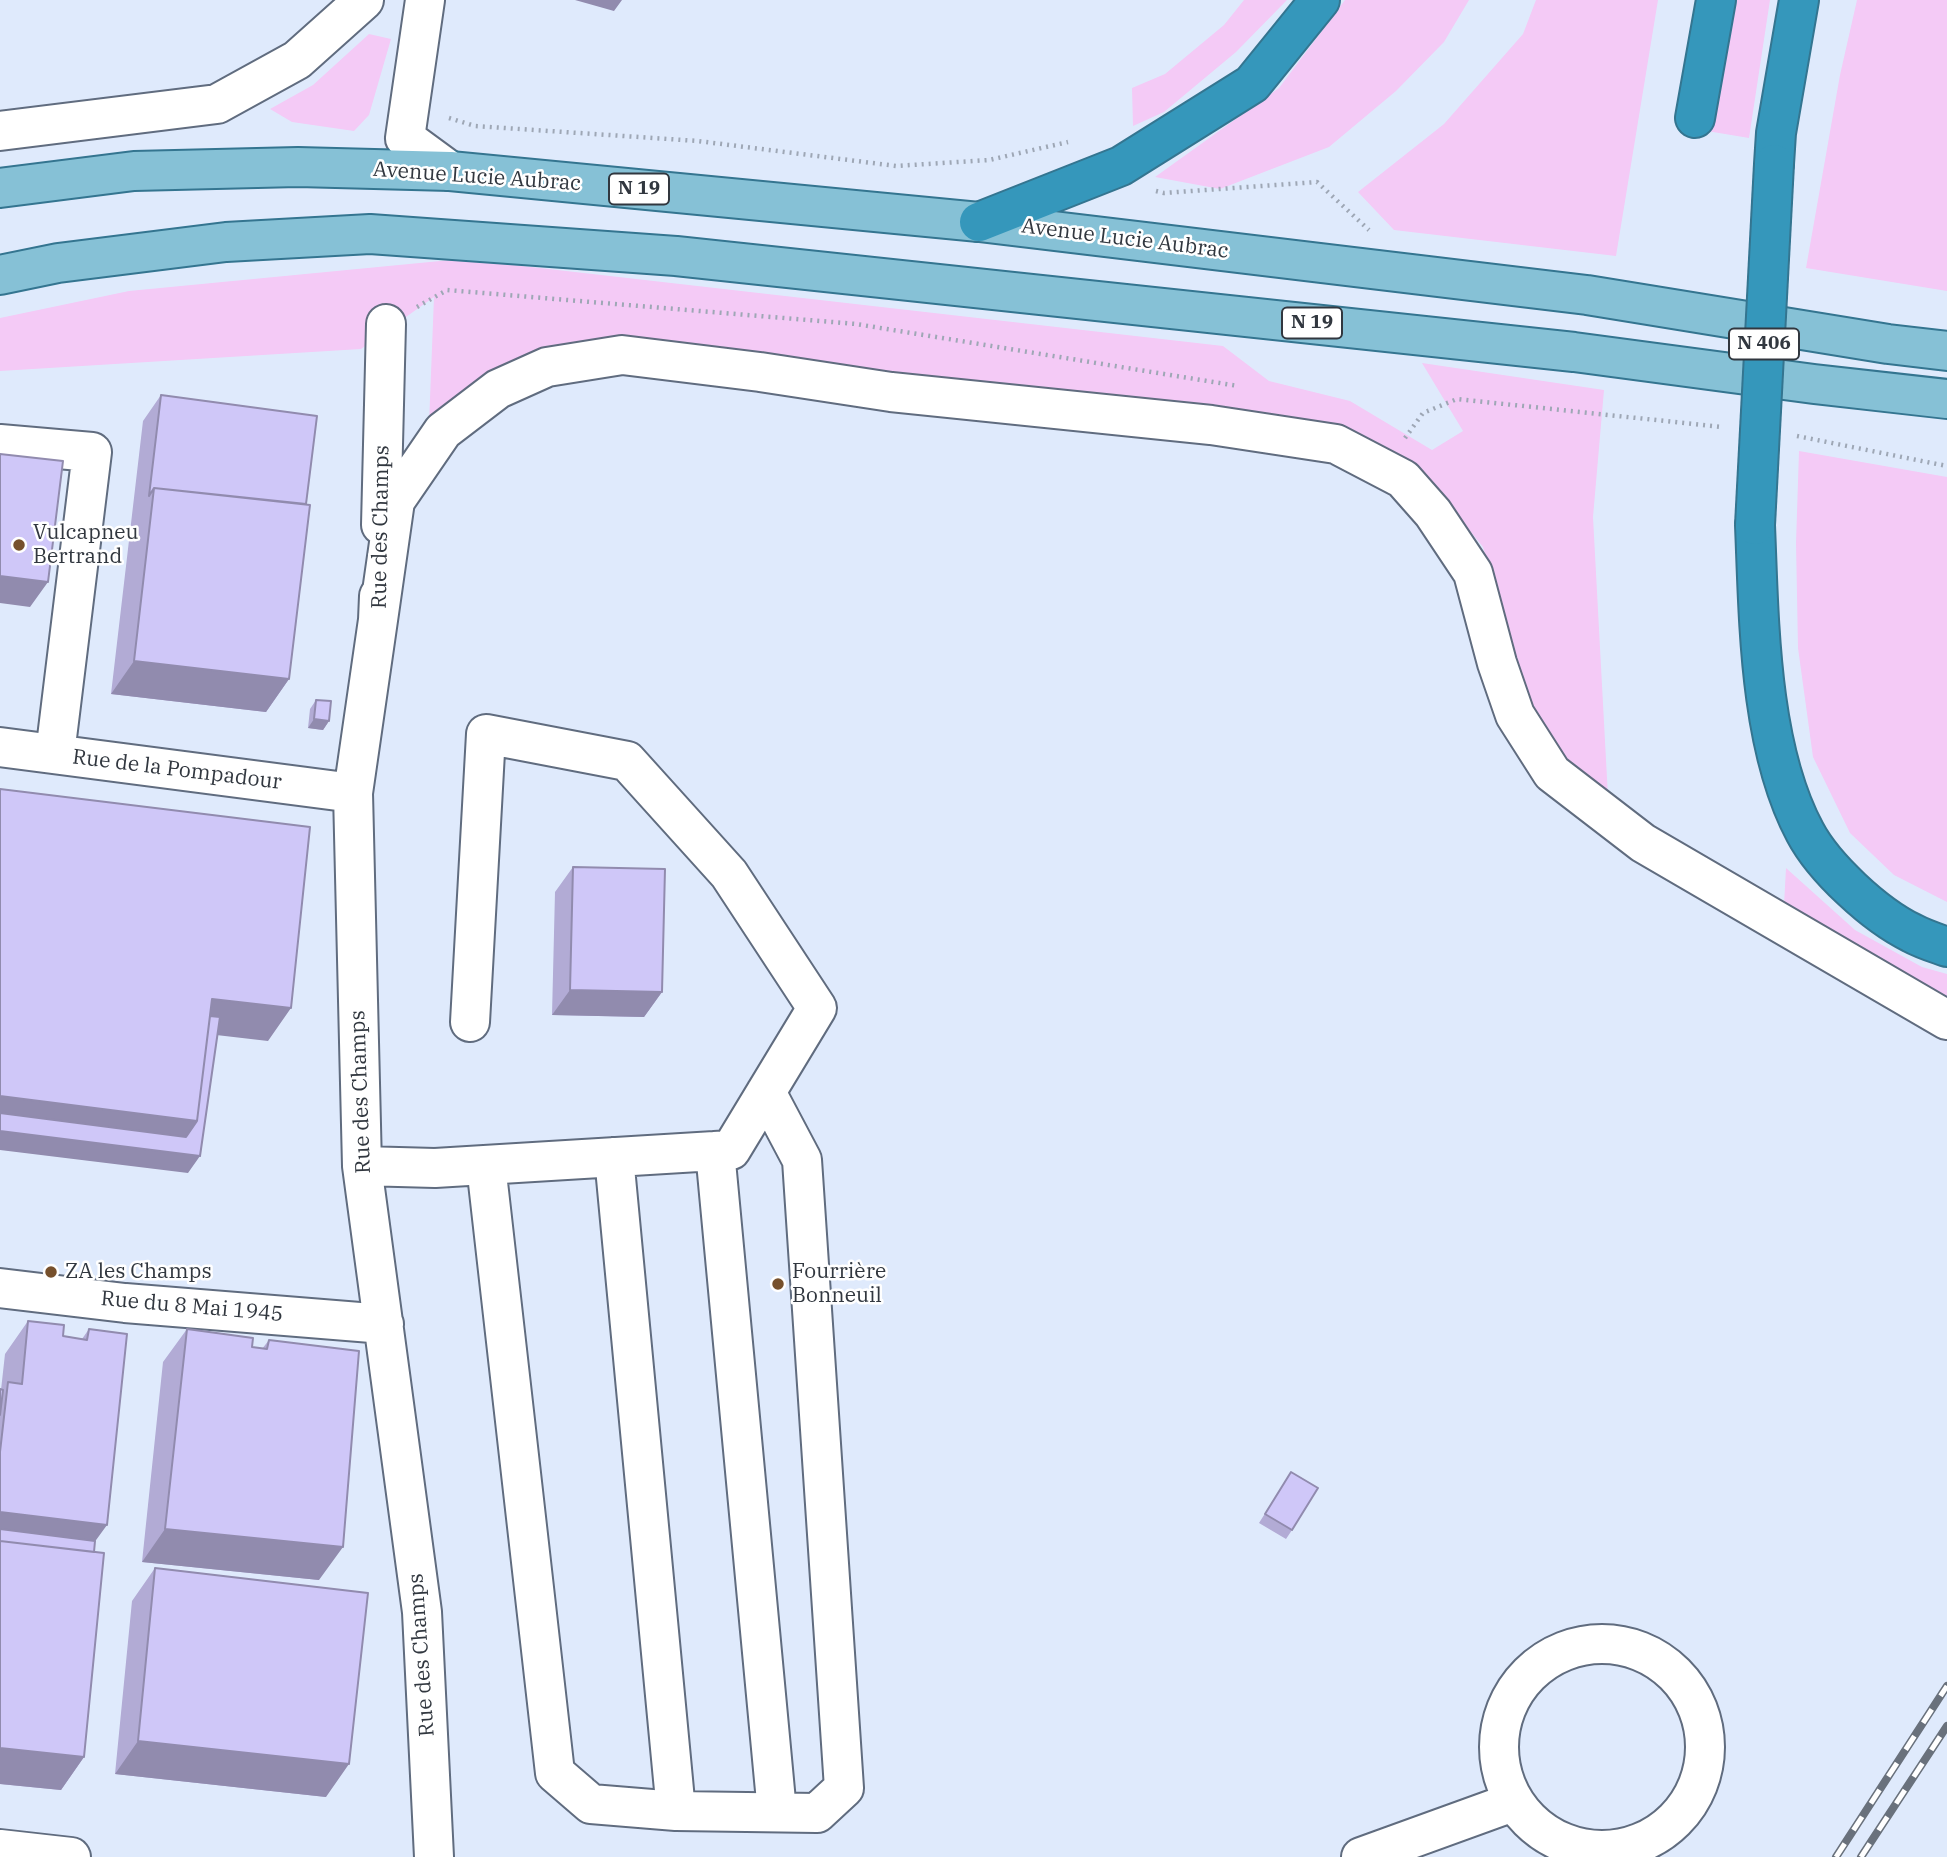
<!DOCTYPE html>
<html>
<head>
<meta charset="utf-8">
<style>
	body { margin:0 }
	canvas { display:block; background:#dfeafc }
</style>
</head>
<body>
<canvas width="1947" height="1857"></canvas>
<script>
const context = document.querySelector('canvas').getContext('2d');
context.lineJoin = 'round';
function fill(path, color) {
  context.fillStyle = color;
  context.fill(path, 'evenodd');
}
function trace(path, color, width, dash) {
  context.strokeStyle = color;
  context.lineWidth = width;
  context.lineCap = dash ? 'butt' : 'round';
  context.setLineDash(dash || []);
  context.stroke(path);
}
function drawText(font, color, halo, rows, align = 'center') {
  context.font = font + ' "IBM Plex Serif",serif';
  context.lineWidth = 5;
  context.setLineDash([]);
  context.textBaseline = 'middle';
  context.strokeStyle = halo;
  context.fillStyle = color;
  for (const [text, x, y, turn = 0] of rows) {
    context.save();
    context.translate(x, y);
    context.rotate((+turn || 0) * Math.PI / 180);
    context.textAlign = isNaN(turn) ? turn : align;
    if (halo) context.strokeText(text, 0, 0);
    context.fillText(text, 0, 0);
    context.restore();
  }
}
const green = new Path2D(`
	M1244 0H1287L1236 52 1164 112 1133 126 1132 88 1165 74 1224 25Z
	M1345 0H1469L1444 42 1396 91 1329 147 1220 189 1155 177 1279 88Z
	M1536 0H1658L1616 256 1394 230 1358 192 1444 124 1523 34Z
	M1730 0H1770L1749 138 1701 130Z
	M1857 0H1947V291L1806 268 1840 75Z
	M369 34 391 39 369 115 354 131 292 122 270 109 313 85Z
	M461 259 1223 346 1269 381 1350 401 1432 450 1463 431 1422 363 1604 390 1593 517 1608 797 1557 756 1528 702 1483 547 1423 473 1399 458 1265 417 583 341 504 368 429 424 434 297 361 349 0 371V318L129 291Z
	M1799 451 1947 477V902L1894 875 1850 833 1813 757 1798 648 1796 543Z
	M1786 868 1855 930 1922 967 1947 974V996L1784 905Z`);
const path = new Path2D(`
	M449 118 475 126 698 141 896 166 989 160 1068 142
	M1156 191 1164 193 1317 182 1369 230
	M417 307 447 290 856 324 1238 386
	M1797 436 1947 466
	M1405 438 1423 413 1457 399 1722 427`);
const minor = new Path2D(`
	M425 0 405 138 450 171
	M0 131 217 104 297 60 364 0
	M0 444 92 452 55 754
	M381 525 386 324
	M379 596 378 620 353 793 362 1166 422 1612 434 1857
	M378 620 395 501 443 431 498 389 547 367 622 355 760 372 891 392 1211 425 1336 444 1403 479 1433 513 1473 573 1497 663 1515 715 1552 773 1643 843 1947 1020
	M0 747 353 793
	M715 1151 777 1812
	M614 1157 676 1811
	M486 1165 555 1773 591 1804 676 1811 817 1813 844 1788 802 1160 766 1092
	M362 1166 435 1168 731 1150 817 1008 729 874 627 761 486 734 470 1022
	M0 1288 125 1303 384 1324
	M1499 1747a103 103 0 1 1 206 0a103 103 0 1 1-206 0Z
	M0 1849 71 1857
	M1361 1857 1513 1802`);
const major = new Path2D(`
	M0 188 134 171 298 167 450 171 979 222 1146 242 1587 295 1888 344 1947 351
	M0 275 58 263 226 242 370 234 676 256 1574 352 1814 384 1947 399`);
const highway = new Path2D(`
	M1695 118 1716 0
	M1774 164 1776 133 1799 0
	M979 222 1121 166 1252 84 1320 0
	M1755 525C1759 621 1759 746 1805 832 1824 868 1875 915 1912 933 1923 939 1936 943 1947 947`);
const rail = new Path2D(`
	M1836 1857 1947 1686
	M1861 1857 1947 1726`);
const highwayBridge = new Path2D(`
	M1755 525 1774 164`);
const wall = new Path2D(`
	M161 395 306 504 289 679 266 712 111 694 143 421Z
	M316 700 329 721 323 730 308 728 310 709Z
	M573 867 662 992 644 1017 552 1015 555 892Z
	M28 1321 63 1336 82 1339 89 1329 95 1541 84 1757 61 1790 0 1784V1389L1 1390 5 1354Z
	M187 1329 252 1347 262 1349 269 1340 319 1580 142 1562 163 1362Z
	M1291 1472 1292 1530 1286 1539 1259 1523Z
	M155 1568 326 1797 115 1774 132 1601Z`);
const shadedWall = new Path2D(`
	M575 0H622L614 11Z
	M0 576 48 582 30 607 0 603Z
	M134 661 289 679 266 712 111 694Z
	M314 719 329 721 323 730 308 728Z
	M570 990 662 992 644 1017 552 1015Z
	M212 999 291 1008 268 1041 199 1033Z
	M0 1096 197 1121 200 1156 188 1173 0 1150Z
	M0 1512 107 1525 83 1558 0 1548Z
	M165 1529 343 1547 319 1580 142 1562Z
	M138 1741 349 1764 326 1797 115 1774Z
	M0 1748 84 1757 61 1790 0 1784Z`);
const building = new Path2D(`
	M161 395 317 416 306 504 154 488 149 496Z
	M0 454 63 461 48 582 0 576Z
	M154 488 310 505 289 679 134 661Z
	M316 700 331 701 329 721 314 719Z
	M0 789 310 827 291 1008 212 999 197 1121 0 1096Z
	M573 867 665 869 662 992 570 990Z
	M210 1016 220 1017 200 1156 0 1131V1113L186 1137 197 1121Z
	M28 1321 64 1325 63 1336 87 1340 89 1329 127 1334 107 1525 0 1512V1452L8 1382 22 1384Z
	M187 1329 253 1338 252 1347 267 1349 269 1340 359 1351 343 1547 165 1529Z
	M0 1389 3 1390 0 1415Z
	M1291 1472 1318 1488 1292 1530 1265 1514Z
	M0 1529 95 1541 94 1552 0 1541Z
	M0 1541 104 1553 84 1757 0 1748Z
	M155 1568 368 1593 349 1764 138 1741Z`);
const markers = [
	[19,545,7,"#76502c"],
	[51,1272,7,"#76502c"],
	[778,1284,7,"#76502c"]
];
const shields = [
	[639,189,60],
	[1312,323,60],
	[1764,344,70]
];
const shieldNames = [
	["N 19",639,189],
	["N 19",1312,323],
	["N 406",1764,344]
];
const streetNames = [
	["Avenue Lucie Aubrac",477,177,4],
	["Avenue Lucie Aubrac",1125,239,7],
	["Rue des Champs",381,527,-89],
	["Rue de la Pompadour",177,770,7],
	["Rue des Champs",361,1092,-92],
	["Rue du 8 Mai 1945",192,1307,5],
	["Rue des Champs",422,1655,-94]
];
const poiNames = [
	["Vulcapneu",33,533],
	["Bertrand",33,557],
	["ZA les Champs",65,1272],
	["Fourrière",792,1272],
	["Bonneuil",792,1296]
];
fill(green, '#f4caf6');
trace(minor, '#606c7f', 42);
trace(major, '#347590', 42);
trace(highway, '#347590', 42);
trace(path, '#9ea7b5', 4.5, [2, 5]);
trace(minor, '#fff', 38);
trace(major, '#86c1d6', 38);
trace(highway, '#3597bb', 38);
trace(rail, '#69717c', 8);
trace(rail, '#fff', 5, [16]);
trace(highwayBridge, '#347590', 42, []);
trace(highwayBridge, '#3597bb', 38);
fill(wall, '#b2abd5');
fill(shadedWall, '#918bae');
fill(building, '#cfc7f8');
trace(building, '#918bae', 2);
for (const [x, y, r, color] of markers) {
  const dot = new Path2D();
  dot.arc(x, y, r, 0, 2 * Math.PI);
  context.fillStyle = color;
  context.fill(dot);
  trace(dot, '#fff', 2.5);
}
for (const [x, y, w] of shields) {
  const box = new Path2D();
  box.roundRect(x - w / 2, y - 15.5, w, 31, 5);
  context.fillStyle = '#fff';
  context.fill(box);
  trace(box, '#31373f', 2);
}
drawText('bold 19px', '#31373f', null, shieldNames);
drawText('21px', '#31373f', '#fff', streetNames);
drawText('21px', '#31373f', '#fff', poiNames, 'left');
</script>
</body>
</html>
